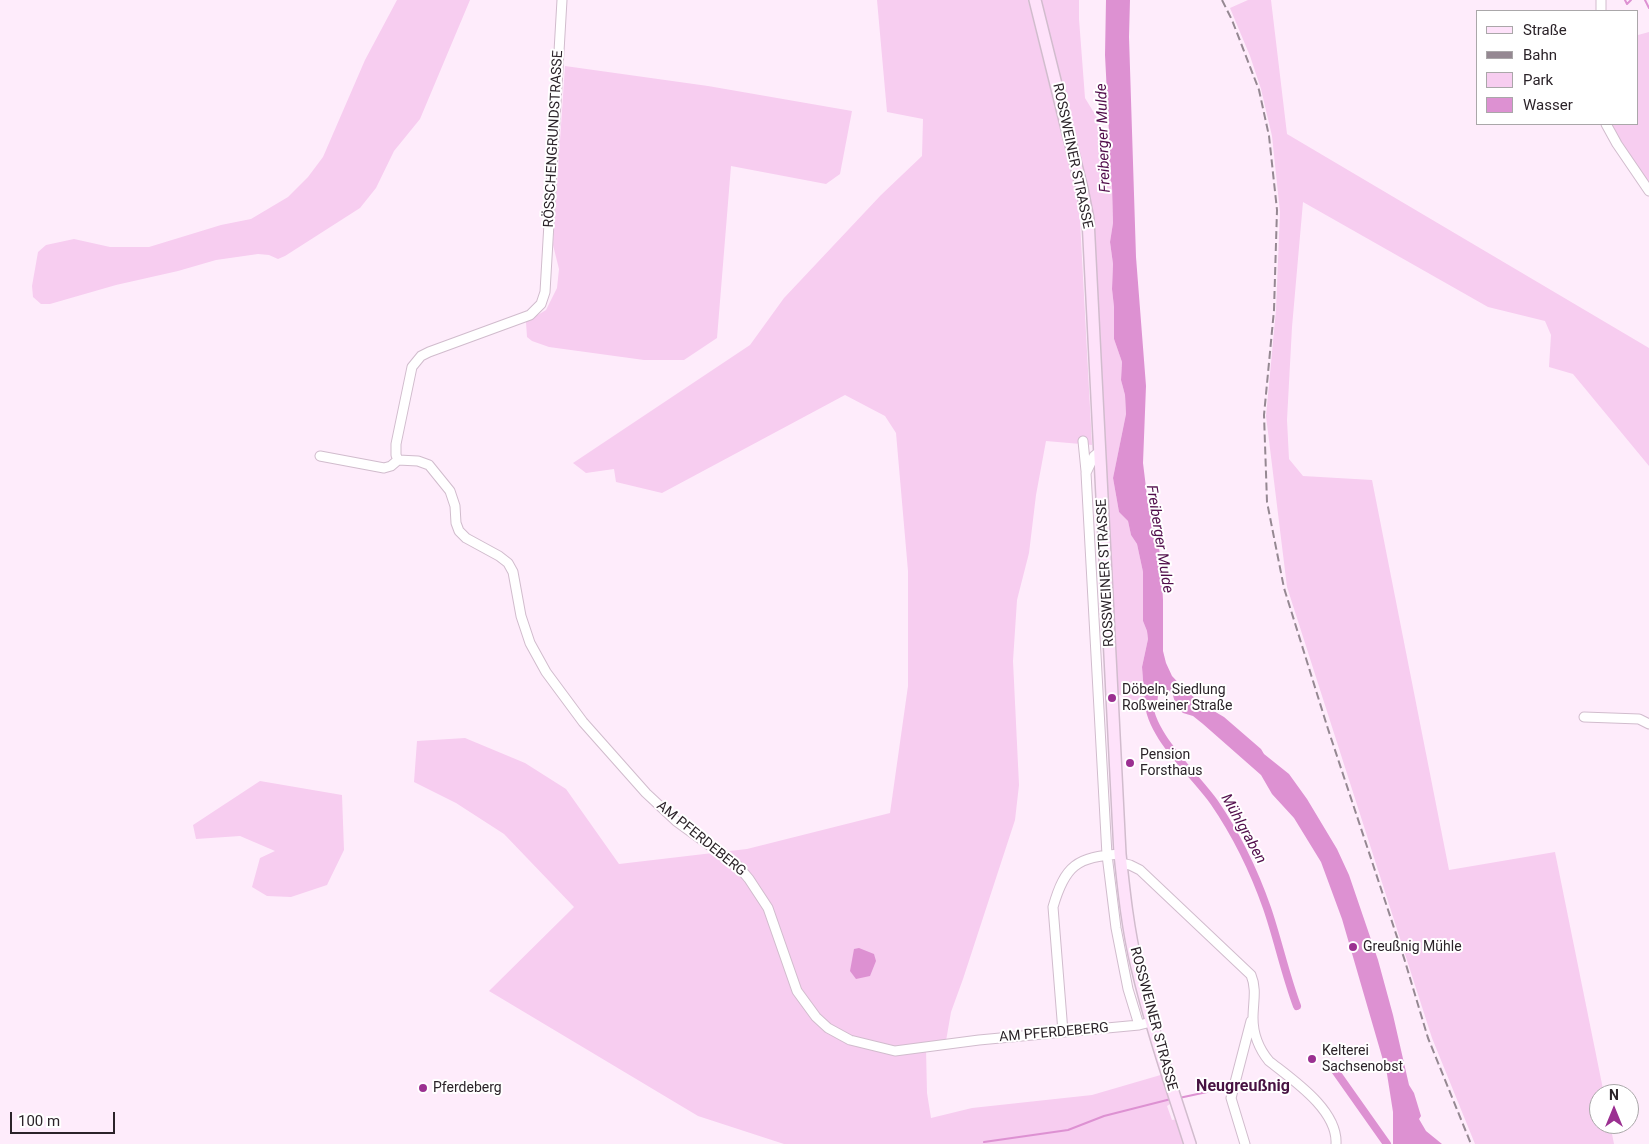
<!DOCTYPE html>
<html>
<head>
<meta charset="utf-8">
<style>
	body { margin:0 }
	#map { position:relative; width:1649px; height:1144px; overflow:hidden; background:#feecfb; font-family:Roboto,sans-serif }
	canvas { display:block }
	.legend { position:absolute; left:1476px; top:10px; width:162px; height:115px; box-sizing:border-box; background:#fff; border:1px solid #aaa7a9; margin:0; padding:6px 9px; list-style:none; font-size:15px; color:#2b2329 }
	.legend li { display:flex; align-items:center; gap:10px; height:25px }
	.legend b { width:25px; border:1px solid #aaa7a9 }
	.north { position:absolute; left:1589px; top:1084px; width:50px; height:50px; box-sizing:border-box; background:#fff; border:1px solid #aaa7a9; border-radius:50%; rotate:0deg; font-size:14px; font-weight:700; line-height:20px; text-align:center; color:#2b2329 }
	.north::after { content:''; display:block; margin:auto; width:18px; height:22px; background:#9b3091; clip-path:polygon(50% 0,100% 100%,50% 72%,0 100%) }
	.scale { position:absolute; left:10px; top:1112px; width:105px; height:22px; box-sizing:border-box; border:2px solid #2b2329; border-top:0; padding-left:6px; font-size:15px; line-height:18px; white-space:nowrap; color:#2b2329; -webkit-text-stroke:4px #fff; paint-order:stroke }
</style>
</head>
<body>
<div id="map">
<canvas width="1649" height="1144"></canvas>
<ul class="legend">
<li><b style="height:6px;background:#fee2fa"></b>Straße</li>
<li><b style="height:6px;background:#958892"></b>Bahn</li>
<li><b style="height:14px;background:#f7cdf0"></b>Park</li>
<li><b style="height:14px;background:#dd91d2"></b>Wasser</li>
</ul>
<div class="north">N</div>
<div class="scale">100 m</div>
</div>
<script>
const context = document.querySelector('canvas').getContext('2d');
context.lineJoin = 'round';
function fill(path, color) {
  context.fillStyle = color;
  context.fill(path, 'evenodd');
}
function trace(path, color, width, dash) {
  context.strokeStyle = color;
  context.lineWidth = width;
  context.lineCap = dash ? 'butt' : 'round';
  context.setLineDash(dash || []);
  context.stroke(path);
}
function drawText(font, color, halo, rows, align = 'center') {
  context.font = font + ' Roboto,sans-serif';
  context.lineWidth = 4;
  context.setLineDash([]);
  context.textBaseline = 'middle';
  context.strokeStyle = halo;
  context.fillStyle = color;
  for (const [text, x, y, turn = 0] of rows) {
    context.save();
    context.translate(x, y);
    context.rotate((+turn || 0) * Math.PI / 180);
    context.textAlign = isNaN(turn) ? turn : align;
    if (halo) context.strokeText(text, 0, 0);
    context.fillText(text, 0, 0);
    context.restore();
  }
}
const green = new Path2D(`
	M397 0H470L420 119 394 151 376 188 360 208 285 256 278 259 269 255 258 254 216 260 178 271 116 285 50 304H41L33 297 32 286 38 252 46 245 74 239 110 247H149L221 225 251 219 288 197 308 177 323 157 365 60Z
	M877 0H1028L1076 192 1080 221 1092 445 1046 441 1036 495 1029 553 1017 600 1013 661 1019 785 1015 820 963 979 951 1012 946 1041 930 1042 926 1048 927 1093 931 1118 972 1108 1092 1095 1164 1074 1173 1102 1167 1106 1172 1120 1178 1119 1186 1144H784L698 1116 489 991 574 907 504 834 456 803 414 782 417 741 465 738 525 763 566 789 619 864 747 849 890 813 908 686V571L896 433 885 416 845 395 662 493 616 482 614 469 586 473 573 463 750 345 784 298 881 195 922 156 923 119 887 112Z
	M1038 0H1079V19L1085 98 1099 121 1112 185 1113 223 1110 242 1113 264 1112 289 1114 307V339L1122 362 1121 380 1125 395 1126 414 1113 478 1119 512 1128 521 1131 535 1137 544 1143 572V621L1147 631 1148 639 1142 667 1145 705 1115 693 1091 219Z
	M1248 0H1271L1287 134 1649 348V466L1573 374 1549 367 1551 335 1545 321 1488 307 1303 202 1292 327 1287 420 1289 459 1303 476 1372 480 1449 870 1555 852 1604 1094H1599V1124H1610L1614 1144H1475L1432 1038 1287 587 1266 416 1276 310 1280 212 1272 136 1261 89 1250 56 1230 8Z
	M1649 32V183L1616 135 1612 124H1638V35Z
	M565 66 708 86 852 111 840 174 826 184 731 166 717 338 684 360H644L549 347 532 341 527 337 526 322 546 310 557 288 559 269 553 245Z
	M260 781 342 795 344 850 327 885 291 897 267 896 252 887 260 858 275 851 240 836 196 839 193 825Z`);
const water = new Path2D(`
	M1106 0H1130L1129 37 1136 257 1146 386 1143 463 1148 504 1157 534 1161 562 1163 600V651L1166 663 1172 676 1187 692 1207 707 1224 717 1261 749 1264 754 1289 774 1307 799 1337 849 1349 875 1378 960 1393 1015 1409 1085 1414 1093 1421 1116 1419 1119 1426 1131 1442 1144H1393V1112L1387 1074 1342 919 1321 862 1294 818 1272 794 1261 775 1203 724 1193 716 1183 713 1176 706 1172 692 1168 691 1158 695 1157 706 1145 705 1142 667 1148 639 1147 631 1143 621V572L1137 544 1131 535 1128 521 1119 512 1113 478 1126 414 1125 395 1121 380 1122 362 1114 339V307L1112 289 1113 264 1110 242 1113 223 1112 186 1107 164 1109 133 1105 55Z
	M859 948 874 954 876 961 870 976 856 979 850 971 854 949Z`);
const stream = new Path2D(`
	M1625 0 1627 4 1631 0
	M1645 0 1649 8
	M1179 1098 1207 1092
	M984 1142 1068 1130 1104 1116 1171 1099`);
const canal = new Path2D(`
	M1149 697C1145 731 1195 775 1214 802 1236 834 1254 871 1267 908 1278 940 1285 974 1297 1006
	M1334 1069 1387 1144`);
const minor = new Path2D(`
	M1601 0V11
	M1606 124 1617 144 1649 191
	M1083 441 1086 471
	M1099 452 1094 456 1086 473 1107 855 1116 928 1128 989 1139 1025
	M320 456 384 468 391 466 398 460 418 461 429 465 450 491 455 506 456 523 459 531 466 538 499 556 508 563 513 572 521 616 530 643 546 672 583 722 646 793 676 821 738 866 749 879 768 908 797 991 816 1017 828 1028 850 1040 895 1051 979 1040 1139 1025 1151 1022
	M398 460 396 455V444L412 367 421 356 429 352 530 315 541 304 545 292 562 0
	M1584 717 1639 719 1649 724
	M1121 863 1130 865 1140 870 1251 975C1257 989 1253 1003 1253 1018 1253 1033 1259 1049 1269 1061 1293 1080 1338 1110 1336 1144
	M1063 1032 1053 907C1065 865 1077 857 1120 854
	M1245 1144 1231 1098 1251 1021`);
const secondary = new Path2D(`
	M1035 0 1082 189 1088 219 1120 854C1124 892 1128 930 1137 967 1151 1027 1171 1085 1190 1144`);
const rail = new Path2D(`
	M1222 0 1232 20 1259 90 1269 136 1277 210 1274 310 1264 415 1267 502 1284 588 1328 729 1404 958 1428 1038 1471 1144`);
const markers = [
	[1112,698,5,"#9b3091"],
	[1130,763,5,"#9b3091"],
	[1353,947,5,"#9b3091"],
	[1312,1059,5,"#9b3091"],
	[423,1088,5,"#9b3091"]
];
const streetNames = [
	["RÖSSCHENGRUNDSTRASSE",554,139,-87],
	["ROSSWEINER STRASSE",1072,156,78],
	["ROSSWEINER STRASSE",1106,573,-93],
	["AM PFERDEBERG",701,839,39],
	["ROSSWEINER STRASSE",1153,1019,75],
	["AM PFERDEBERG",1054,1033,-5]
];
const poiNames = [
	["Döbeln, Siedlung",1122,690],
	["Roßweiner Straße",1122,706],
	["Pension",1140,755],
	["Forsthaus",1140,771],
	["Greußnig Mühle",1363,947],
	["Kelterei",1322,1051],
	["Sachsenobst",1322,1067],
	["Pferdeberg",433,1088]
];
const waterNames = [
	["Freiberger Mulde",1104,138,-92],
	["Freiberger Mulde",1159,539,81],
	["Mühlgraben",1243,829,61]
];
const quarterNames = [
	["Neugreußnig",1243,1087]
];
fill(green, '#f7cdf0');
fill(water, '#dd91d2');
trace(stream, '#dd91d2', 2);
trace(canal, '#dd91d2', 8);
trace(minor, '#d1bccd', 11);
trace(secondary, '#d1bccd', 14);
trace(minor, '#fff', 9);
trace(secondary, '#fee2fa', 11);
trace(rail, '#958892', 2, [8, 4]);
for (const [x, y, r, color] of markers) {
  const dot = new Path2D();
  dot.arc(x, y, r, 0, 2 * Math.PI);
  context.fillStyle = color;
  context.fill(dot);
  trace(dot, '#fff', 2);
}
drawText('14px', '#2b2329', '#fff', streetNames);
drawText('14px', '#2b2329', '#fff', poiNames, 'left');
drawText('italic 15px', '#510d4b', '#fff', waterNames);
drawText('bold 16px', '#471342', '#fff', quarterNames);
</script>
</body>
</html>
